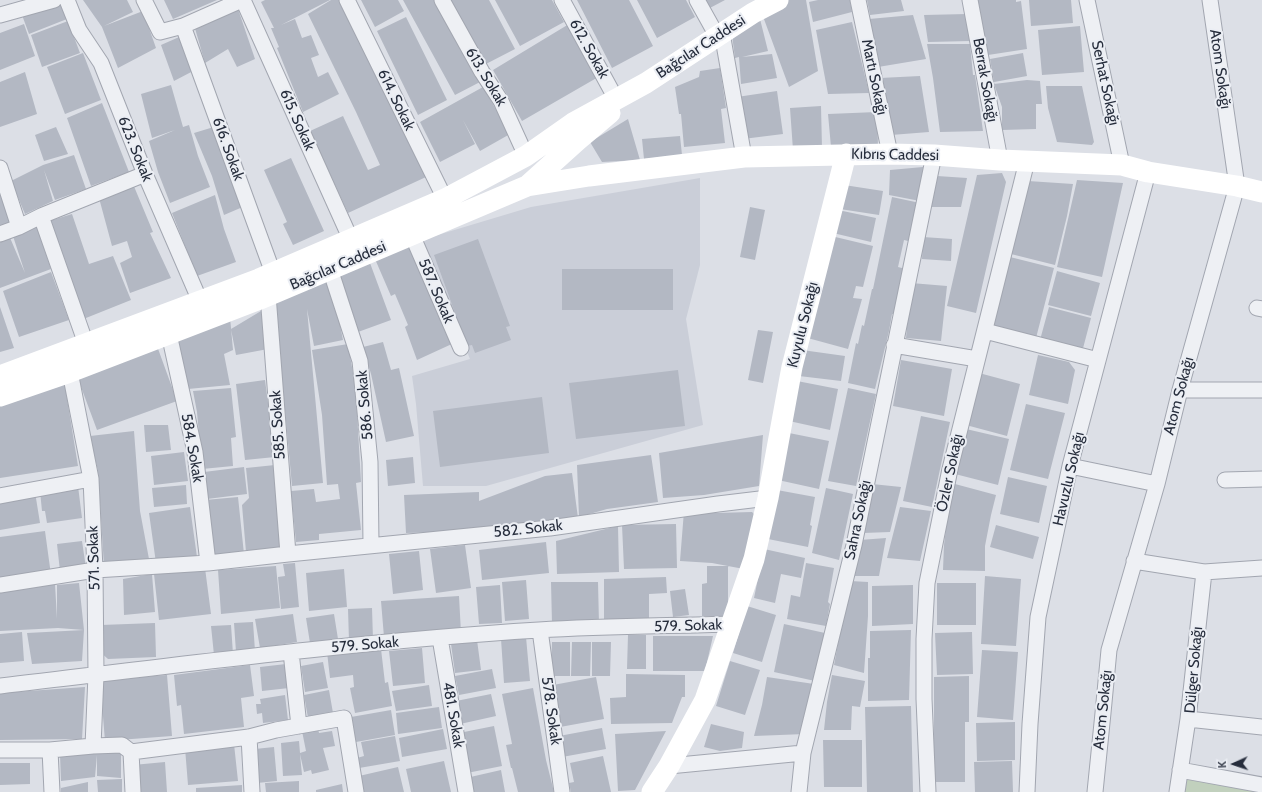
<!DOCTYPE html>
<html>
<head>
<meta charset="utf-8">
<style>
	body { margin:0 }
	#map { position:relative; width:1262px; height:792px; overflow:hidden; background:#dcdfe6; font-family:Cabin,sans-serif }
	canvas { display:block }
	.north { position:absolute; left:1214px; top:744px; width:40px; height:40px; -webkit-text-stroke:3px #ebeef4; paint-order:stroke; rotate:267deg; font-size:11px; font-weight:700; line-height:16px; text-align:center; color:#262d3c }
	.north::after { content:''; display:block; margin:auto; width:14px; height:18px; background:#262d3c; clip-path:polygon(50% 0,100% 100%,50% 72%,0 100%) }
</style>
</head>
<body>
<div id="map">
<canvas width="1262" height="792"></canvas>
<div class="north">K</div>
</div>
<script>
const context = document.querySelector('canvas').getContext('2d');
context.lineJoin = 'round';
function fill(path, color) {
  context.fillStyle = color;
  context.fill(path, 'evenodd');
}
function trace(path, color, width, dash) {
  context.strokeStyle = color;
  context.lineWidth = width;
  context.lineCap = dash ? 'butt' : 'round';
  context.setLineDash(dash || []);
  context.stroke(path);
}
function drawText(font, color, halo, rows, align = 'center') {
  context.font = font + ' Cabin,sans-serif';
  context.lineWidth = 4;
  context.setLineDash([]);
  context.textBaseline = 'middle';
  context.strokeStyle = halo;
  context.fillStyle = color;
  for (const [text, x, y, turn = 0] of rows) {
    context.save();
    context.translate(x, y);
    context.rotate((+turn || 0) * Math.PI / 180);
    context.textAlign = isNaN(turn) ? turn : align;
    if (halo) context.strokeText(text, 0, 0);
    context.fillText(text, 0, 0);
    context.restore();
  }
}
const built = new Path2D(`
	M700 178V265L686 319 703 425 486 486H423L416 404 412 376 470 359 421 240 531 207Z`);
const green = new Path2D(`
	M1184 773 1262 792H1183Z`);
const building = new Path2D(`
	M60 0 67 19 29 34 22 15Z
	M83 0H127L133 12 104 26 143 11 156 48 118 68 102 27Z
	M164 0H217L173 19Z
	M265 0H330L281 25 295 19 302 38 311 35 319 55 311 58 318 77 328 72 339 94 303 112 277 48 279 47 271 28H274L261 2Z
	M331 0H339L352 23 426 177 348 213 310 131 343 116 368 170 380 165 356 112 308 14Z
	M361 0H398L404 11 375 27Z
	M403 0H436L480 82 455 95Z
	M448 0H489L515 49 484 65Z
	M495 0H552L564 22 520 46Z
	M577 0H629L653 46 612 68Z
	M637 0H686L695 17 657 38Z
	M703 0H725L708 9Z
	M783 0H806L818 71 789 87 761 11Z
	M818 0H850L852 12 813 22 809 2Z
	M867 0H901L904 11 870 15Z
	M978 0H1016V2L1021 1 1027 49 988 55Z
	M1029 0H1071L1073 23 1031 26Z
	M237 6 255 59 237 67 228 49 205 63 194 25Z
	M967 14 971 41 928 42 924 15Z
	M913 15 926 59 878 67 869 19Z
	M406 17 447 100 418 115 377 31Z
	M760 19 768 51 742 57 772 54 777 78 741 84 739 57 735 58 731 27Z
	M68 21 80 53 42 67 31 35Z
	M852 22 869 93 828 94 816 30Z
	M24 24 35 56 0 70V33Z
	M569 24 600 76 522 121 493 70Z
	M1080 26 1084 72 1042 75 1038 30Z
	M186 34 195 70 174 81 161 45Z
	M927 44H970L973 75H975L983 131 940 132 933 78Z
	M83 53 101 100 65 114 47 67Z
	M1023 53 1027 76 994 82 990 59Z
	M720 68 726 108 721 109 725 143 684 147 681 114H679L675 87 699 77 700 71Z
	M25 72 37 114 0 127V82Z
	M920 76 929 132 891 135 880 78Z
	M1027 80 1040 81 1042 104H1036V129L1002 130V107L994 84Z
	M171 85 183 127 189 125 198 156 210 187 170 203 158 172 149 141 175 130 152 138 141 94Z
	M1046 86H1082L1094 142 1092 145 1057 142 1048 108Z
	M483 87 510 134 480 151 463 120 475 144 440 162 420 122Z
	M777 91 783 134 743 139 737 97Z
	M102 103 129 172 91 186 67 118Z
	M821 106 822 148 793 150 790 108Z
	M877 112 878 146 831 147 828 114Z
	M628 119 640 160 602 162 590 142Z
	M217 126 245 206 224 215 212 176 194 133Z
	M56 127 68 154 44 161 35 135Z
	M680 136 682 155 644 159 642 139Z
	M74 155 86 189 55 200 44 170 53 201 25 214 11 181 43 165Z
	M291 158 324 231 293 245 283 224 287 222 264 170Z
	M923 167 920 201 889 195 890 170Z
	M1002 173 1006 182 976 313 947 306 977 175Z
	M937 176 967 178 961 207H931Z
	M1077 180 1123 183 1102 277 1057 267Z
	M1028 181 1073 184 1067 216 1055 265 1011 254Z
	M133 184 153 232 150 233 171 278 130 293 120 263 132 257 127 241 112 246 99 198Z
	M844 185 883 191 879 215 840 209Z
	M0 189 14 226 0 230Z
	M215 195 224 229 236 262 197 276 172 213Z
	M892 197 920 203 912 242 904 240 898 267 906 269 895 315 892 314 889 331 875 389 848 383 856 343 858 344 862 325 864 326 872 289H873Z
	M750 207 765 210 755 260 740 257Z
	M838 210 876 218 871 242 833 233Z
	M72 214 89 264 113 256 131 300 81 320 46 222Z
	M36 224 51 269 0 288V237L8 233 25 273 12 233Z
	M827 235 873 246 863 287 856 286 853 298 862 299 848 349 804 337Z
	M923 237 952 239 951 261 922 259Z
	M478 239 510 326 506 327 511 340 475 353 472 345 467 346 434 255Z
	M410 244 454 343 417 360 405 327 408 325 395 294 391 296 375 259Z
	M1010 257 1054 268 1036 338 992 327Z
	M370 263 391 320 358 332 337 276Z
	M562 269H673V310H562Z
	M1057 271 1100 283 1091 316 1048 305Z
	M51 272 69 320 19 337 3 291Z
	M331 280 343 340 314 346 307 309 323 483 292 486 275 301Z
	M911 283 947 286 941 341 906 338Z
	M0 307 14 348 0 352Z
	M1049 307 1091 318 1082 352 1040 340Z
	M261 311 268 349 236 355 231 329Z
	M230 317 233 350 224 354 230 385 188 389 177 339Z
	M758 330 773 332 763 383 748 380Z
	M383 342 391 370 399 368 414 436 386 442 371 374 363 347Z
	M348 344 354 379 357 412 361 482 356 483 361 530 319 534V540L296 542 291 491 314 489 316 502 340 499 338 484 327 485 322 415 312 350Z
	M157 346 177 401 97 430 77 376Z
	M802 350 845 356 841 381 799 376Z
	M1038 355 1069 362 1075 370 1068 404 1029 395Z
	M901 360 952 369 944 416 893 406Z
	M678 370 685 426 576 439 569 383Z
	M979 373 1020 384 1007 436 966 425Z
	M64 380 78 466 0 478V399Z
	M265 380 275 457 245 460 236 384Z
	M797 381 838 389 830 430 789 421Z
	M231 388 236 437 231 438 233 466 202 469 197 412 193 391Z
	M848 388 876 394 856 486 828 481Z
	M542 397 549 453 440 467 433 411Z
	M1026 404 1065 413 1048 479 1010 470Z
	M921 416 950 422 932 507 903 501Z
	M144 425H168L171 450 146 452Z
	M966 429 1009 439 998 485 955 474Z
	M134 431 140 511 149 559 104 566 98 471 90 436Z
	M789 433 829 441 819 489 778 480Z
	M763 435 759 486 704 495 663 498 659 453Z
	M184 452 188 481 154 485 151 456Z
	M651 455 658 502 607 509 579 517 577 465Z
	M413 457 415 483 388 486 386 460Z
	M275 465 282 549 246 552 242 505 249 498 246 468Z
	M244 467 247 494 207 499 204 472Z
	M572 473 578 518 439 532 406 533 404 495 479 492V501L545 476Z
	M1008 477 1047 486 1039 523 1000 514Z
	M872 484 901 487 890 532 863 533Z
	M955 484 996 495 991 515 985 546V571L943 570 944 545 947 520Z
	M186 485 187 504 154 507 152 488Z
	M78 486 82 518 47 523 45 511H42L40 491Z
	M826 488 853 494 839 560 812 553Z
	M777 490 815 497 810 525 812 526 808 547 768 539Z
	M35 492 40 523 0 530V499Z
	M238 497 244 554 211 558 205 500Z
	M190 507 197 557 156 563 149 513Z
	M900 507 931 511 920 561 887 558Z
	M684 511 716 513 752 512 759 519 744 569 712 563 680 561Z
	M676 524 677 568 624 569 622 525Z
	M996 525 1039 537 1033 559 990 547Z
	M618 526 619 572 557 574 556 541Z
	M45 531 51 575 0 581V537Z
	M886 538 879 576H853L860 540Z
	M82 541 86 568 60 571 57 544Z
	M546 542 549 573 482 580 479 550Z
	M465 545 471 588 436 593 430 549Z
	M764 549 805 558 801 578 781 574 775 603 754 598Z
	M419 551 423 590 393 594 389 554Z
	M295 563 299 607 281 609 278 577 285 576 283 564Z
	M806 563 834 568 828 602 830 604 826 626 787 619 791 595 800 597Z
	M276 566 280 608 221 614 218 570Z
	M707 566H728V616H702V584L707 583Z
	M205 568 211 614 159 620 154 574Z
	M344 569 347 607 309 611 306 573Z
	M152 574 155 612 124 615 123 579Z
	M985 576 1021 579 1016 646 981 644Z
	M666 577 667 593 649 594V618L604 621V579Z
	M526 580 529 619 505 621 502 582Z
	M850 581 868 582V616L864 673 834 665Z
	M551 582H598L599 624H552Z
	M79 583 84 630 58 628 0 631V589L55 584 57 619V585Z
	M937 583H976V625H937Z
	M500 585 502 623 479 624 476 587Z
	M913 585V624L872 626V586Z
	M685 589 689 615 673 617 670 591Z
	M459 596 461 633 384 637 381 601Z
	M747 606 776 615 762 662 733 653Z
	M372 608 373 640 349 641 348 609Z
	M293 614 297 642 260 648 255 619Z
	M334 614 338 639 310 643 306 618Z
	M253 622 255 651 236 652 234 623Z
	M155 623 156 657 108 659 99 651 101 625Z
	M784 624 825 633 815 681 774 672Z
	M231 625 233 654 214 655 211 626Z
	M84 630 82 661 32 664 27 633Z
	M911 630 909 700 868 701V658H870V631Z
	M22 632 24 661 0 663V634Z
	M972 632 973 674 937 675 935 633Z
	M628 635H646V669H627Z
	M653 636H713L705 671H653Z
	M526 637 530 681 504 683 501 639Z
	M477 640 481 670 455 673 451 644Z
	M552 642H570V676H551Z
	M572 642H591L590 676H571Z
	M592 642H611L610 676H592Z
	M422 648 425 683 393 686 389 651Z
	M381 649 385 683 388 682 392 706 355 713 350 688 354 687 353 675 330 678 327 652Z
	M982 650 1018 652 1013 720 977 717Z
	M730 661 760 670 745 715 716 706Z
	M323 662 328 688 305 692 301 666Z
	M286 664 289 688 262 691 260 667Z
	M250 665 254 696 241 698 244 727 184 734 181 705 177 706 174 675Z
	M492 669 496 688 459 695 455 676Z
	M626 674 685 675V697H682L672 723 611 724 610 698 626 697Z
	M167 675 172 736 105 741 100 680Z
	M832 675 865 681 860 707 852 706 851 730H824L827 702Z
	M969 676V722H965V782H934V677Z
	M596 677 604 719 560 727 553 685Z
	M767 677 814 684 805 734 754 736 762 705Z
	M429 685 432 706 396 711 392 691Z
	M85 687 82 739 0 740V693Z
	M533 688 546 760 554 792H518L512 768H511L506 745 512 744 502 694Z
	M329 690 333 713 308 718 304 695Z
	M491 694 496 716 460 724 456 701Z
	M285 695 288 720 263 723 262 713 257 714 256 704H261L260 699Z
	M911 706 913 792H867L865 707Z
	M439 707 442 728 398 734 396 713Z
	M391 710 395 735 356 742 351 717Z
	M1015 722V760L977 761 976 723Z
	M711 724 744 732 742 748 720 751 704 747Z
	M494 726 502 766 467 773 459 733Z
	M318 728 319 733 332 731 335 746 323 748 329 770 312 774 311 770 304 772 300 754 302 775 283 776 281 743 299 741 300 753 306 751 302 731Z
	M602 728 606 749 562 757 559 736Z
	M443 729 447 749 402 757 399 738Z
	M666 731 635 790 618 791 615 734Z
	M395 736 400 761 359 768 357 758 364 756 361 742Z
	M823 740H862V787H824Z
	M234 744 238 781 188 785 185 748Z
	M274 747 277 781 257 783 255 749Z
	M97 752 121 753V778L97 776V755L95 777 61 781 60 755Z
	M603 756 611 792H571L569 783 574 782 570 763Z
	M444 761 451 792H411L406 769Z
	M1012 761 1013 792H975L974 762Z
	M165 762 167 792H138L133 765Z
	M0 763H30V784L0 785Z
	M398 767 404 792H363L359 776Z
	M501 770 505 792H469L466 778Z
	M122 779V792H98L97 780Z
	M299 781V792H266L265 783Z
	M88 782V792H61V788Z
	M342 784 343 792H316V790Z
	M242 785V792H196V788Z`);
const street = new Path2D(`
	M67 0 79 30 101 63 145 174 200 301
	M144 0 160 32 183 26 242 0
	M243 0 351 240
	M347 0 445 199
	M442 0 482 72 501 101 526 156
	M562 0 616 99
	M697 0 717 36
	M858 0 890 154
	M970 0 1000 160
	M1087 0 1122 165
	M0 15 54 0
	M183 26 273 273
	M722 33 744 157
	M0 168 19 227
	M41 216 86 344
	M0 234 19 227 41 216 145 174
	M412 235 461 348
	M330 269 360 361 370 462 371 545
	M268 295 288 554
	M1257 308 1262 309
	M985 331 1098 360
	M169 334 195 452 208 563
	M894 345 977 359
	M70 372 91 479 95 570 96 675 93 746
	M1180 390H1262
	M1070 466 1157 484
	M1225 480 1262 479
	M0 496 91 479
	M1134 561 1204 572 1262 568
	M1204 572 1188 719 1262 727
	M0 585 95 570 208 563 288 554 550 528 718 504 768 498
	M540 630 562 792
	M440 638 466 792
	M291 652 299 726
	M0 686C179 665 359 641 539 630 603 626 667 626 731 624
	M249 737 252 792
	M0 750H50L93 746 122 745 131 752 249 737 276 730 344 718 356 792
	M50 750 52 792
	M131 752 133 792
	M669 766 803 753
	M1180 770 1262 785
	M799 792 803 753 854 545 934 155
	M928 792 924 699V639L927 583 950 469 1027 161
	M1027 792 1030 724 1038 617 1061 509 1070 466 1148 172
	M1095 792 1103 713 1109 650 1157 484 1180 390 1237 186 1210 0
	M1177 792 1188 719`);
const secondary = new Path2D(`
	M527 186 589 176 744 157 890 154 934 155 1000 160 1122 165 1148 172 1237 186 1262 192
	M0 376 259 279 445 199 526 156 573 123 646 83 753 13 778 0
	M0 396 70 372 260 299 527 186 578 140 610 113
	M652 792 669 766 705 700 754 559 768 498 792 367 846 154`);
const streetNames = [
	["Bağcılar Caddesi",701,47,-33],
	["612. Sokak",589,49,61],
	["Atom Sokağı",1220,69,82],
	["613. Sokak",486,77,59],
	["Martı Sokağı",874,77,78],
	["Berrak Sokağı",985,80,80],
	["Serhat Sokağı",1105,83,78],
	["614. Sokak",396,100,64],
	["615. Sokak",297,120,66],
	["623. Sokak",135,149,68],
	["616. Sokak",228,149,70],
	["Kıbrıs Caddesi",895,155,1],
	["Bağcılar Caddesi",338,266,-23],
	["587. Sokak",436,291,67],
	["Kuyulu Sokağı",803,325,-76],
	["Atom Sokağı",1179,396,-75],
	["586. Sokak",365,405,-95],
	["585. Sokak",278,425,-94],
	["584. Sokak",192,448,80],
	["Özler Sokağı",950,473,-78],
	["Havuzlu Sokağı",1069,479,-77],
	["Sahra Sokağı",858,520,-78],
	["582. Sokak",528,529,-6],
	["571. Sokak",94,558,-92],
	["579. Sokak",688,626,-2],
	["579. Sokak",365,645,-5],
	["Dülger Sokağı",1194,670,-85],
	["Atom Sokağı",1103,710,-84],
	["578. Sokak",551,711,82],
	["481. Sokak",453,715,80]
];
fill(built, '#caced8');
fill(green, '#c1d0bd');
fill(building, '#b3b8c3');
trace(street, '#a2a6b0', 17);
trace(street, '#eef0f4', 15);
trace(secondary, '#fff', 21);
drawText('15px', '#262d3c', '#ebeef4', streetNames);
</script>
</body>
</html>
